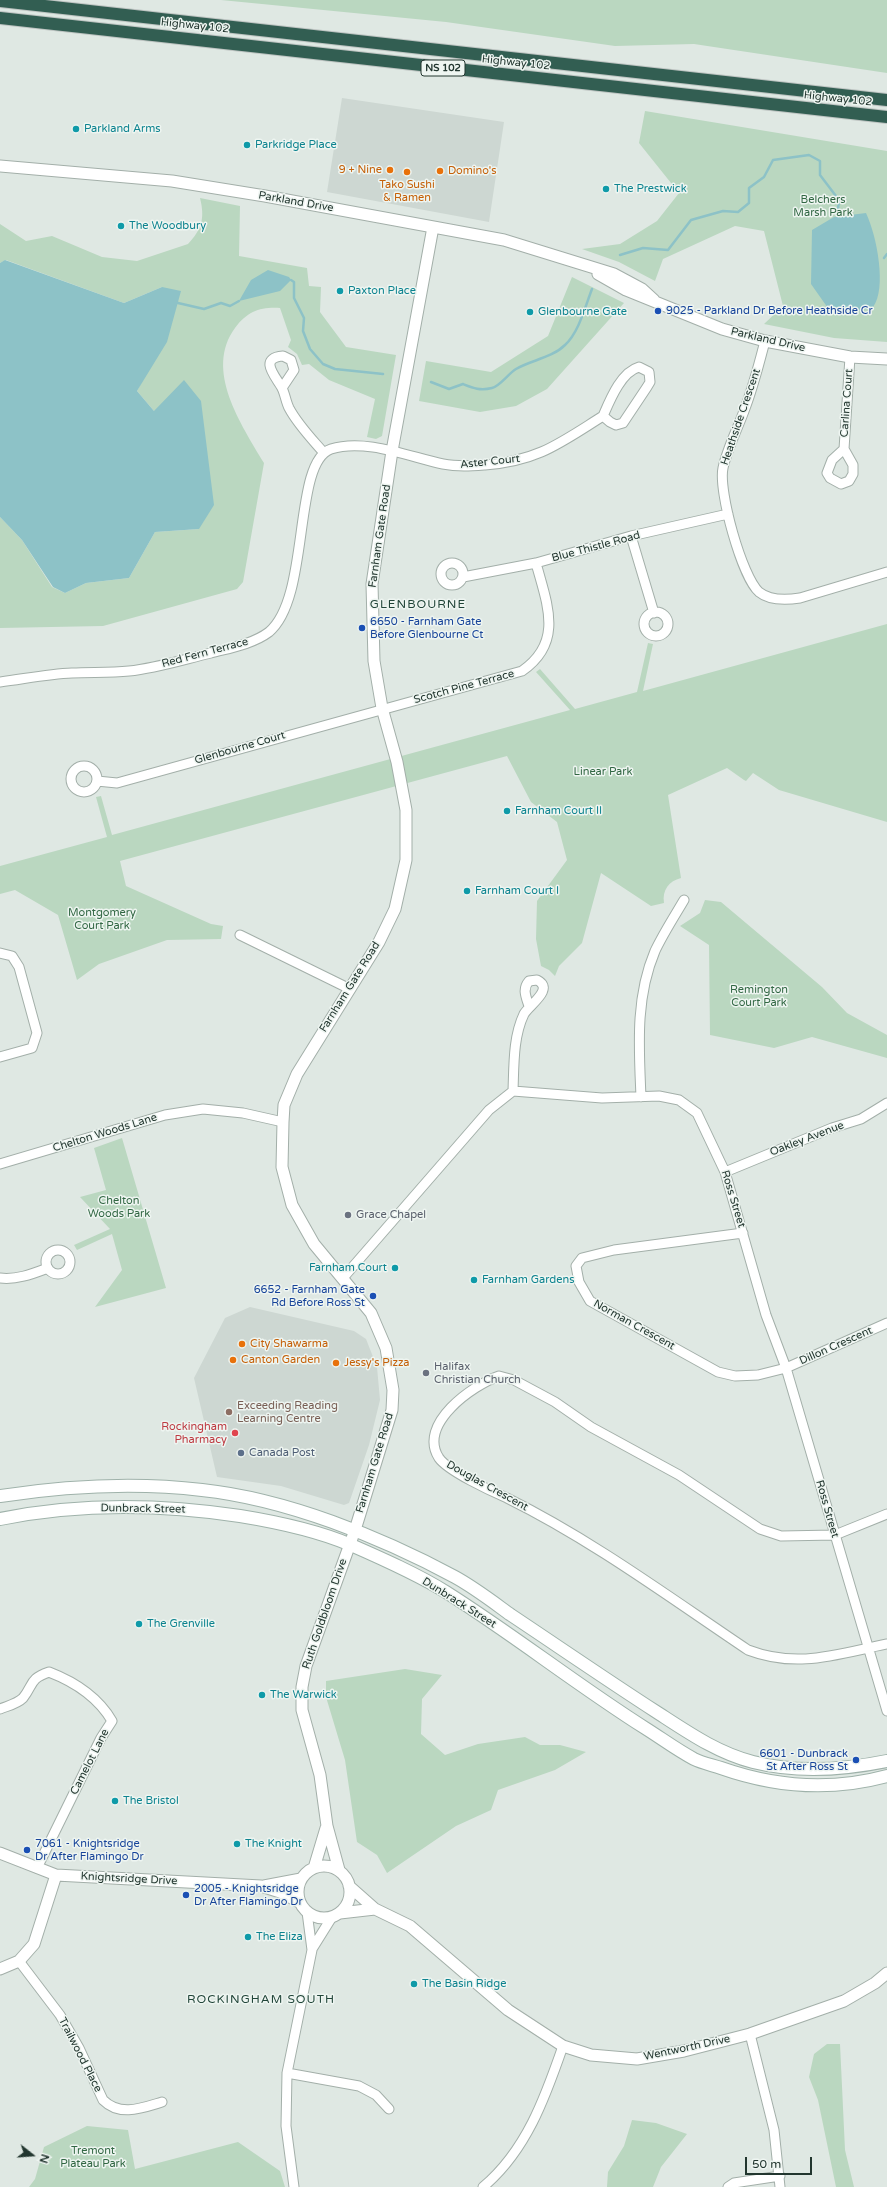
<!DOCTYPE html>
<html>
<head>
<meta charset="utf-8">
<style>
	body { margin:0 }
	#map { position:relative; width:887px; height:2187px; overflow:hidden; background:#dfe8e3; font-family:"Varela Round",sans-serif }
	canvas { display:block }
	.north { position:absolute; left:12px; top:2135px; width:40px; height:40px; -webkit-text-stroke:3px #eef5f1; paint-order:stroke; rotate:107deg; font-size:11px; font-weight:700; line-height:16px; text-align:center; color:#22362f }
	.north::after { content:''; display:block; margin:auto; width:14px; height:18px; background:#22362f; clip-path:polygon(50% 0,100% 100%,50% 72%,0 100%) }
	.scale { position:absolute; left:745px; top:2157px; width:67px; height:18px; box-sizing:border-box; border:2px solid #22362f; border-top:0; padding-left:5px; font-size:12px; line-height:14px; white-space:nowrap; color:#22362f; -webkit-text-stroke:3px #eef5f1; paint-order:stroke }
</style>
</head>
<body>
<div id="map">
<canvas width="887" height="2187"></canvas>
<div class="north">N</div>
<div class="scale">50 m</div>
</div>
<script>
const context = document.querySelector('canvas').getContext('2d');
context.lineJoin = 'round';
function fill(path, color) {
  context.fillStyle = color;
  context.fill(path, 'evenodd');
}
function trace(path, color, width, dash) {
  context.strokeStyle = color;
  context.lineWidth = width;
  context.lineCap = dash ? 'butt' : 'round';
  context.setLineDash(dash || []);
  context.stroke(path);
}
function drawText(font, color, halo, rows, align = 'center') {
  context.font = font + ' "Varela Round",sans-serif';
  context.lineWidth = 3;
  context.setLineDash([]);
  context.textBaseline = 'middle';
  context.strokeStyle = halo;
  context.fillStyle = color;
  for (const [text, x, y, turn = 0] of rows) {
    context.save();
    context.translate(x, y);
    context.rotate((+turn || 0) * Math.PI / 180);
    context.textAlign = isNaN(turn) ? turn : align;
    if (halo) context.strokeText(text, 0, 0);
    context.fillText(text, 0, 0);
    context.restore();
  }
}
const built = new Path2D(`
	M342 98 504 122 489 222 327 192Z
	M250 1307 354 1331 366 1339 377 1367 380 1400 369 1445 349 1503 344 1505 281 1486 217 1477 194 1378 225 1318Z`);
const green = new Path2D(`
	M221 0H887V73L694 44 615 46 446 22Z
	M645 111 887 151V342L834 338 764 324 783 306 764 231 735 226 663 259 655 281 619 262 582 249 620 244 657 221 679 193 639 143Z
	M200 198 240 206 239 256 307 268 309 286 321 287 320 312 346 347 396 355 382 436 376 439 367 437 375 399 329 380 309 364 302 365 297 354 288 347 291 340 280 308C260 307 248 311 235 328 204 370 241 424 264 463L243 582 237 589 103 626 0 628V517L22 540 52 587 65 593 86 583 129 578 155 532 199 529 154 411 137 391 148 370 162 287 124 303 6 260 0 263V224L26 241 52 236 102 257 137 261 188 244C202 229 205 218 200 198Z
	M572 277 624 303 547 389 516 406 480 412 419 401 426 361 491 372 548 336Z
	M887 624V822L779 790 753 773 746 781 744 780 727 768 668 795 681 878C669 881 662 890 664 903L651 906 601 873 582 943 559 966 555 976 549 970 541 966 536 939 537 901 567 860 557 822 531 802 507 756 120 861 126 886 211 924 223 926 221 939 167 940 99 964 77 980 58 915 15 890 0 894V866L107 837 96 797 101 796 112 835 570 710 536 672 540 669 575 709 637 692 648 643 653 644 643 691Z
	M705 900 721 902 822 987 847 1013 887 1035V1058L812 1037 774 1048 710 1035 709 945 680 926 700 913Z
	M122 1138 166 1288 95 1307 122 1270 112 1234 77 1250 74 1245 110 1229 80 1197 106 1190 94 1148Z
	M405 1669 442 1675 422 1699 421 1734 445 1755 478 1744 525 1737 540 1745H560L586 1752 555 1770 498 1790 491 1810 456 1826 387 1873 377 1855 357 1842 345 1760 326 1697V1681Z
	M827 2044H840L845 2150 854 2187H836L818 2100 809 2077 814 2054Z
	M632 2120 656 2123 687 2134 661 2167 653 2187H607L608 2172 624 2146Z
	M87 2126 128 2130 135 2169 238 2142 280 2171 285 2187H29L35 2179 44 2147Z`);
const water = new Path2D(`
	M866 213C877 236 887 289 873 307 866 311 840 310 830 311L811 284 812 230 834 217Z
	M5 260 124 303 162 287 181 291 167 342 137 391 154 411 184 380 201 401 214 505 199 529 155 532 129 578 86 583 65 593 53 587 22 540 0 517V263Z
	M268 270 289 277 291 280 280 291 239 301 251 280Z`);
const stream = new Path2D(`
	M620 255 643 248 668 250 691 220 723 211 738 212 749 203V188L764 177 773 160 809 155 820 161V175L839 200 838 209 840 216
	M884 258 887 254
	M291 280 294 282V298L304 318 303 331 310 349 323 364 335 369 383 374
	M178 303 204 309 221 303 230 306 239 301
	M431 382 449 389 463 384C473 388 480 391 492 388 500 386 508 374 516 369 531 360 552 358 565 345 579 332 585 307 592 289`);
const minor = new Path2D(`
	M765 341C759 364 753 388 744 411 737 430 727 449 723 468 718 491 742 577 759 592 770 601 787 600 800 598L887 572
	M639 367 649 372 650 382 647 387 623 423 616 425 610 422 603 416C610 400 621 372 639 367Z
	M282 388 294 370 291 360 283 356C257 358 277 378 282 388 285 394 286 402 289 408 298 425 312 439 324 453
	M844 449 832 460 827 473 830 478 841 484 849 481 853 474V465L844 449 850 357
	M631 536 654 613
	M441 574a11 11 0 1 1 22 0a11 11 0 1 1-22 0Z
	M463 577 536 563 631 536 728 514
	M644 624a12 12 0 1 1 24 0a12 12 0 1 1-24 0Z
	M0 682C24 679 48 674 72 673 91 672 110 673 129 671 157 668 185 659 211 653 230 648 253 644 269 632 311 597 292 462 331 449 365 438 410 457 443 464 458 467 471 466 485 465 538 461 560 443 603 416
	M71 779a13 13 0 1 1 26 0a13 13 0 1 1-26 0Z
	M97 781 117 783 522 671C564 642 547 604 536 563
	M240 935 350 989
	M0 953 12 956 19 967 37 1033 32 1048 0 1057
	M513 1091C514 1065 513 1037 524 1014 529 1005 555 989 537 980L529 981C522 989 526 997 529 1006
	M641 1097C639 1048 635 998 655 951 663 934 674 917 684 900
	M0 1164 165 1115 203 1109 243 1113 283 1122
	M725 1172 832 1128 861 1119 887 1103
	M743 1233 614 1250 582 1258 576 1266 579 1282 590 1301 718 1372 735 1376 758 1375 786 1368 887 1323
	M46 1262a12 12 0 1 1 24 0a12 12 0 1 1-24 0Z
	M0 1278C17 1280 32 1274 48 1268
	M343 1278 489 1110 513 1091 602 1098 659 1096 679 1100 697 1113 725 1172 766 1315 786 1368 887 1711
	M887 1514 835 1535 781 1536 760 1529 679 1475 591 1427 555 1402 514 1380 499 1376C473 1385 417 1424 439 1458 448 1471 491 1491 507 1498 592 1540 669 1597 748 1650 798 1669 837 1654 887 1644
	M0 1709C7 1706 17 1704 23 1698 34 1684 29 1679 49 1672 75 1682 98 1697 112 1721L101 1738 37 1868
	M312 1949 332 1917
	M19 1961 60 2015 79 2048 103 2100C120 2117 142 2108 162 2102
	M750 2034 774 2130 780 2187
	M287 2073 359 2086 376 2095 389 2109
	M294 2187 286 2126 287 2073 312 1950 307 1912
	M483 2187C526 2151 545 2098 563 2046
	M728 2187 734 2183 780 2176`);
const tertiary = new Path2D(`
	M0 166 172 181 265 196 504 240 614 274 642 289 654 300
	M598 274 626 290 722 329 765 341 850 357 887 359
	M0 1853 56 1875 261 1886 280 1892 299 1902
	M298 1892a26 26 0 1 1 52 0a26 26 0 1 1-52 0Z
	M314 1868 326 1828
	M339 1870 327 1826 320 1775 302 1710V1687L306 1666 355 1530 392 1410 393 1390 386 1348 371 1313 314 1244 292 1205 282 1167 283 1122 284 1105 297 1074 379 942 395 909 406 860V810L397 762 382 708 374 661 372 584 392 451 433 227
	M264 1886 301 1879
	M349 1886 375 1909 410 1926 508 2010 563 2046 591 2055 637 2059 684 2051 750 2034 844 2001 875 1983 887 1973
	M340 1913 375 1909
	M0 1969 19 1961 34 1944 56 1875`);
const secondary = new Path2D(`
	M0 1496C66 1486 135 1482 202 1490 286 1499 381 1537 455 1577 475 1588 493 1602 511 1615 559 1647 607 1680 655 1711 686 1731 717 1753 753 1762 797 1773 843 1770 887 1761
	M0 1519C79 1503 160 1504 240 1516 277 1522 316 1530 351 1545 383 1559 417 1574 446 1592 514 1635 577 1685 645 1728 661 1738 677 1750 694 1759 702 1763 712 1765 721 1768 775 1787 832 1791 887 1776`);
const motorway = new Path2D(`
	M0 1 887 100
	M0 18 887 117`);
const markers = [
	[76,129,4,"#0f9aa8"],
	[247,145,4,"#0f9aa8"],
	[390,170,4,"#e8710a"],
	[440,171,4,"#e8710a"],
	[407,172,4,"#e8710a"],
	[606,189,4,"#0f9aa8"],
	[121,226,4,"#0f9aa8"],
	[340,291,4,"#0f9aa8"],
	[658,311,4,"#1a4fb4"],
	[530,312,4,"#0f9aa8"],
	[362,628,4,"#1a4fb4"],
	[507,811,4,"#0f9aa8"],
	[467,891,4,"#0f9aa8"],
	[348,1215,4,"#6b7280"],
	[395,1268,4,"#0f9aa8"],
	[474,1280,4,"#0f9aa8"],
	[373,1296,4,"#1a4fb4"],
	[242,1344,4,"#e8710a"],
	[233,1360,4,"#e8710a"],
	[336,1363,4,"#e8710a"],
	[426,1373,4,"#6b7280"],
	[229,1412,4,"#8d6e63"],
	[235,1433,4,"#e0444e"],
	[241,1453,4,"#5c6f8a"],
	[139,1624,4,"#0f9aa8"],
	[262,1695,4,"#0f9aa8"],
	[856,1760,4,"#1a4fb4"],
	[115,1801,4,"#0f9aa8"],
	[237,1844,4,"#0f9aa8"],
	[27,1850,4,"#1a4fb4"],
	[186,1895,4,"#1a4fb4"],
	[248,1937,4,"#0f9aa8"],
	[414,1984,4,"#0f9aa8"]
];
const shields = [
	[443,68,44]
];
const shieldNames = [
	["NS 102",443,68]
];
const streetNames = [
	["Highway 102",195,26,6],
	["Highway 102",516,63,6],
	["Highway 102",838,99,6],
	["Parkland Drive",296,202,10],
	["Parkland Drive",768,340,13],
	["Carlina Court",847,403,-86],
	["Heathside Crescent",741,417,-71],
	["Aster Court",490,462,-6],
	["Farnham Gate Road",380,536,-82],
	["Blue Thistle Road",596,547,-15],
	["Red Fern Terrace",205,653,-15],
	["Scotch Pine Terrace",464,687,-15],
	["Glenbourne Court",240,748,-16],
	["Farnham Gate Road",350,987,-58],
	["Chelton Woods Lane",105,1133,-17],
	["Oakley Avenue",807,1139,-21],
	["Ross Street",733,1199,73],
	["Norman Crescent",634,1325,29],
	["Dillon Crescent",836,1346,-24],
	["Farnham Gate Road",375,1463,-73],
	["Douglas Crescent",487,1486,29],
	["Dunbrack Street",143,1509,1],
	["Ross Street",827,1509,74],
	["Dunbrack Street",459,1603,32],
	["Ruth Goldbloom Drive",325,1614,-71],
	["Camelot Lane",90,1762,-63],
	["Knightsridge Drive",129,1879,3],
	["Wentworth Drive",687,2048,-12],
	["Trailwood Place",80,2055,63]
];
const cultureNames = [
	["Parkland Arms",84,129],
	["Parkridge Place",255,145],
	["The Prestwick",614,189],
	["The Woodbury",129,226],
	["Paxton Place",348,291],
	["Glenbourne Gate",538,312],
	["Farnham Court II",515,811],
	["Farnham Court I",475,891],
	["Farnham Court",387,1268,"right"],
	["Farnham Gardens",482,1280],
	["The Grenville",147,1624],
	["The Warwick",270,1695],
	["The Bristol",123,1801],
	["The Knight",245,1844],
	["The Eliza",256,1937],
	["The Basin Ridge",422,1984]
];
const foodNames = [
	["9 + Nine",382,170,"right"],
	["Domino's",448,171],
	["Tako Sushi",407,185,"center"],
	["& Ramen",407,198,"center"],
	["City Shawarma",250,1344],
	["Canton Garden",241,1360],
	["Jessy's Pizza",344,1363]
];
const parkNames = [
	["Belchers",823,200],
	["Marsh Park",823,213],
	["Linear Park",603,772],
	["Montgomery",102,913],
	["Court Park",102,926],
	["Remington",759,990],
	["Court Park",759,1003],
	["Chelton",119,1201],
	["Woods Park",119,1214],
	["Tremont",93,2151],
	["Plateau Park",93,2164]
];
const transitNames = [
	["9025 - Parkland Dr Before Heathside Cr",666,311],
	["6650 - Farnham Gate",370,622],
	["Before Glenbourne Ct",370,635],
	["6652 - Farnham Gate",365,1290,"right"],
	["Rd Before Ross St",365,1303,"right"],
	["6601 - Dunbrack",848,1754,"right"],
	["St After Ross St",848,1767,"right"],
	["7061 - Knightsridge",35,1844],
	["Dr After Flamingo Dr",35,1857],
	["2005 - Knightsridge",194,1889],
	["Dr After Flamingo Dr",194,1902]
];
const worshipNames = [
	["Grace Chapel",356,1215],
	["Halifax",434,1367],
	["Christian Church",434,1380]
];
const educationNames = [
	["Exceeding Reading",237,1406],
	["Learning Centre",237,1419]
];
const healthNames = [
	["Rockingham",227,1427],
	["Pharmacy",227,1440]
];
const serviceNames = [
	["Canada Post",249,1453]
];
const neighbourhoodNames = [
	["GLENBOURNE",418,605],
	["ROCKINGHAM SOUTH",261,2000]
];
fill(built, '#cdd7d2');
fill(green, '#bad7c0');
fill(water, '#8dc2c7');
trace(stream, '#8dc2c7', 2.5);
trace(minor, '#a3afa9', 11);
trace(tertiary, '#a3afa9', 13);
trace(secondary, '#9fb2aa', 14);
trace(motorway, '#bdc3c1', 14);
trace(minor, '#fff', 9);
trace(tertiary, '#fff', 11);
trace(secondary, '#fff', 12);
trace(motorway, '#325e52', 12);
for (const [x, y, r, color] of markers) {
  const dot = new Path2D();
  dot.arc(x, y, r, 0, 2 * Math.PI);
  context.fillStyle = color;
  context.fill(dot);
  trace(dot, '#eef5f1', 1.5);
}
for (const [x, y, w] of shields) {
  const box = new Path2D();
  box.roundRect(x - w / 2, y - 8, w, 16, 3);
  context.fillStyle = '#eef5f1';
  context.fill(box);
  trace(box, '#22362f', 1);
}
drawText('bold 10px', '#22362f', null, shieldNames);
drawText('11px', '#22362f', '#eef5f1', streetNames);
drawText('11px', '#0d838f', '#eef5f1', cultureNames, 'left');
drawText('11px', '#c56008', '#eef5f1', foodNames, 'left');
drawText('11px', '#316743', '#eef5f1', parkNames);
drawText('11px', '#164399', '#eef5f1', transitNames, 'left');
drawText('11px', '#5b616d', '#eef5f1', worshipNames, 'left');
drawText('11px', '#785e54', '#eef5f1', educationNames, 'left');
drawText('11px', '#be3a42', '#eef5f1', healthNames, 'right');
drawText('11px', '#4e5e75', '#eef5f1', serviceNames, 'left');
context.letterSpacing = '1px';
drawText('12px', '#214539', '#eef5f1', neighbourhoodNames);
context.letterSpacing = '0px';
</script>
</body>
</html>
